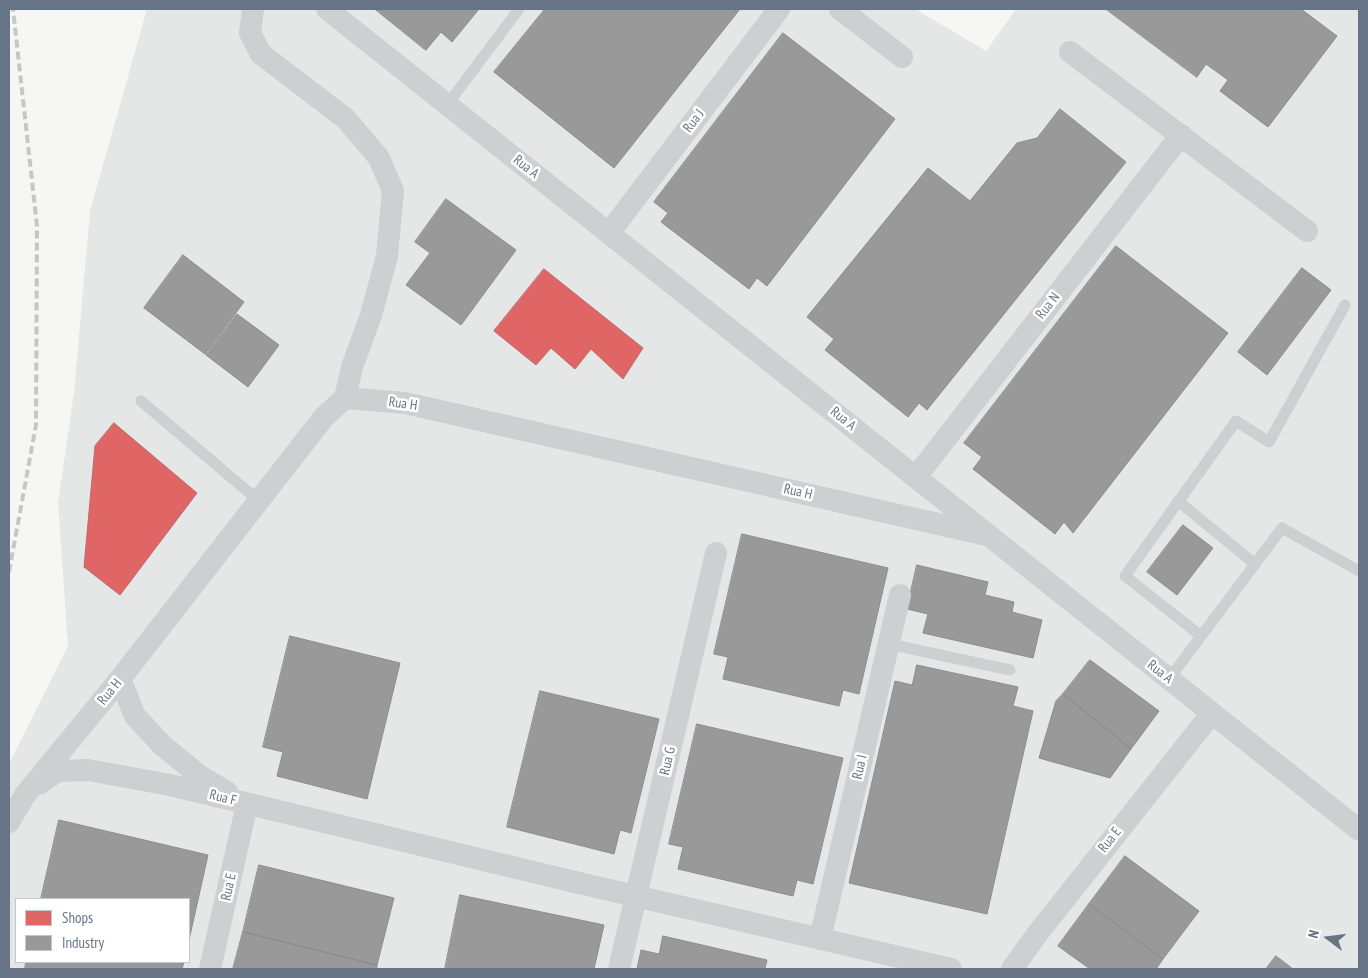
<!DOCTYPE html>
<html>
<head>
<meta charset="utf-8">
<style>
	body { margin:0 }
	#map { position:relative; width:1368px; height:978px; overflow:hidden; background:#f6f6f5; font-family:"PT Sans Narrow",sans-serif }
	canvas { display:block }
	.frame { position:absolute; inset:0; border:10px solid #677485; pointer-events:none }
	.legend { position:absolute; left:15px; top:898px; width:175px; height:65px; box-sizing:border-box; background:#fff; border:1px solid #c2c7ce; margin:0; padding:6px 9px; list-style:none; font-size:15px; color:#677485 }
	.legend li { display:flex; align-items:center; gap:10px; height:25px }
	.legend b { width:25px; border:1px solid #c2c7ce }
	.north { position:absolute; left:1303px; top:913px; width:50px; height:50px; -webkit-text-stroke:4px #fff; paint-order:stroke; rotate:285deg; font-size:14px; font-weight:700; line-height:20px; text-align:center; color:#677485 }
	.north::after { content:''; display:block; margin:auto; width:18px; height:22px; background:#677485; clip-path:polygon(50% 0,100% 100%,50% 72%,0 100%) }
</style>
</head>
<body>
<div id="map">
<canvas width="1368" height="978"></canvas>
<div class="frame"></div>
<ul class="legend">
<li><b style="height:14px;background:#e06666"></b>Shops</li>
<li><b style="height:14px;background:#999"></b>Industry</li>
</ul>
<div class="north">N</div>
</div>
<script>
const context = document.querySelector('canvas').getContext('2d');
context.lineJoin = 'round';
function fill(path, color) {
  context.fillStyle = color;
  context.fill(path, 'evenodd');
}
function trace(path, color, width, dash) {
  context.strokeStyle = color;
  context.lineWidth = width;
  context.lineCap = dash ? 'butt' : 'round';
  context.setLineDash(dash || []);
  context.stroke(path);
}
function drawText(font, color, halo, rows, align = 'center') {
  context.font = font + ' "PT Sans Narrow",sans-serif';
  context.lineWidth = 5;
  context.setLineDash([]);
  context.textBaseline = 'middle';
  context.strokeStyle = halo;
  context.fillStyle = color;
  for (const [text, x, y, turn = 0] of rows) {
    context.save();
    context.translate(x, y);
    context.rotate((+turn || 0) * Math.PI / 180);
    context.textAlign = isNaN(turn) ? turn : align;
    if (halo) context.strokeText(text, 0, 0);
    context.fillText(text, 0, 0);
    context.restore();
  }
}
const built = new Path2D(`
	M147 9H915L986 51 1016 9H1359V969H9V764L68 646 58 502 74 393 90 211ZM16 899H189V962H16Z`);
const shops = new Path2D(`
	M544 269 643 348 623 379 591 349 575 369 551 348 536 365 494 331Z
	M114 423 197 493 120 595 84 567 95 446Z`);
const industry = new Path2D(`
	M375 9H479L452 42 441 32 426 50Z
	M545 9H740L614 168 494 72Z
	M1106 9H1301L1337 36 1268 127 1220 91 1228 80 1206 64 1197 77Z
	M783 33 895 119 767 286 757 278 749 289 661 222 668 213 654 202Z
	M1060 109 1126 162 927 410 919 403 908 417 825 350 834 339 807 317 928 168 970 201 1017 143 1037 138Z
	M446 199 516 250 461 325 406 285 430 253 415 242Z
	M1116 246 1228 333 1073 533 1064 522 1055 534 973 469 982 457 964 443Z
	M183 255 244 302 205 354 144 308Z
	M1302 268 1331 290 1267 375 1238 352Z
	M237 314 279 345 248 387 206 355Z
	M1183 525 1213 548 1177 595 1147 572Z
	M742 534 888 568 859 694 843 690 839 706 723 679 728 657 714 654Z
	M917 565 988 582 985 595 1014 602 1012 612 1042 620 1033 658 923 633 928 614 907 609Z
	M290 636 400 663 367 799 277 776 283 752 263 747Z
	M1090 660 1159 711 1131 749 1063 694Z
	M917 665 1018 687 1013 706 1033 711 987 914 849 883 895 681 912 685Z
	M540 691 659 719 631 833 620 830 614 854 507 827Z
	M1063 694 1131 749 1110 778 1039 758 1056 701Z
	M697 724 843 758 813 884 797 880 793 896 678 869 683 847 669 844Z
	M59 820 208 855 189 940V899H41Z
	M1125 856 1199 911 1163 959 1089 904Z
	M259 865 394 898 377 965 243 932Z
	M460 895 604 925 594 969H445Z
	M1089 904 1163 959 1156 969H1090L1058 946Z
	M243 932 377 965V969H233Z
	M663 936 767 960 765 969H637L641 950 659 954Z
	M1276 956 1293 969H1266Z
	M26 962H184L182 969H25Z`);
const service = new Path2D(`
	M447 105 519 9
	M141 401 259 501
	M1178 501 1255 564
	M1201 636 1125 576 1236 421 1269 442 1345 305
	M889 644 1010 670
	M1169 679 1282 528 1359 571`);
const minor = new Path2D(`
	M253 9 250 33 261 54 346 119 379 158 393 191 387 256 371 315 352 367 345 398
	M327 9 1359 830
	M840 9 902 57
	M1070 52 1307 231
	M609 233 779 9
	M916 477 1181 135
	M120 679 135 716 162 745 200 776 227 792
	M39 784 58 771 88 770 170 785 596 887 951 969
	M9 822 25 795 120 679 324 417 345 398 405 403 982 534
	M820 939 900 595
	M210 969 247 804
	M619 969 716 553
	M1012 969 1038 933 1212 713`);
const rail = new Path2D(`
	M9 572 36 425 37 226 13 9`);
const streetNames = [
	["Rua J",694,121,-53],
	["Rua A",526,167,38],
	["Rua N",1048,306,-52],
	["Rua H",403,404,8],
	["Rua A",843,419,39],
	["Rua H",798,492,13],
	["Rua A",1160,672,38],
	["Rua H",110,692,-51],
	["Rua G",668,761,-77],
	["Rua I",860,767,-77],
	["Rua F",223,798,14],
	["Rua E",1110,840,-52],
	["Rua E",229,887,-78]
];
fill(built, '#e5e6e6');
fill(shops, '#e06666');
trace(shops, '#bc6a6f', 1);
fill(industry, '#999');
trace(industry, '#8a8e93', 1);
trace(service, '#cecfd0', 11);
trace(minor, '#cecfd0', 22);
trace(rail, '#c5c6c6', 4, [8, 4]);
drawText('14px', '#677485', '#fff', streetNames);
</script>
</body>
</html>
